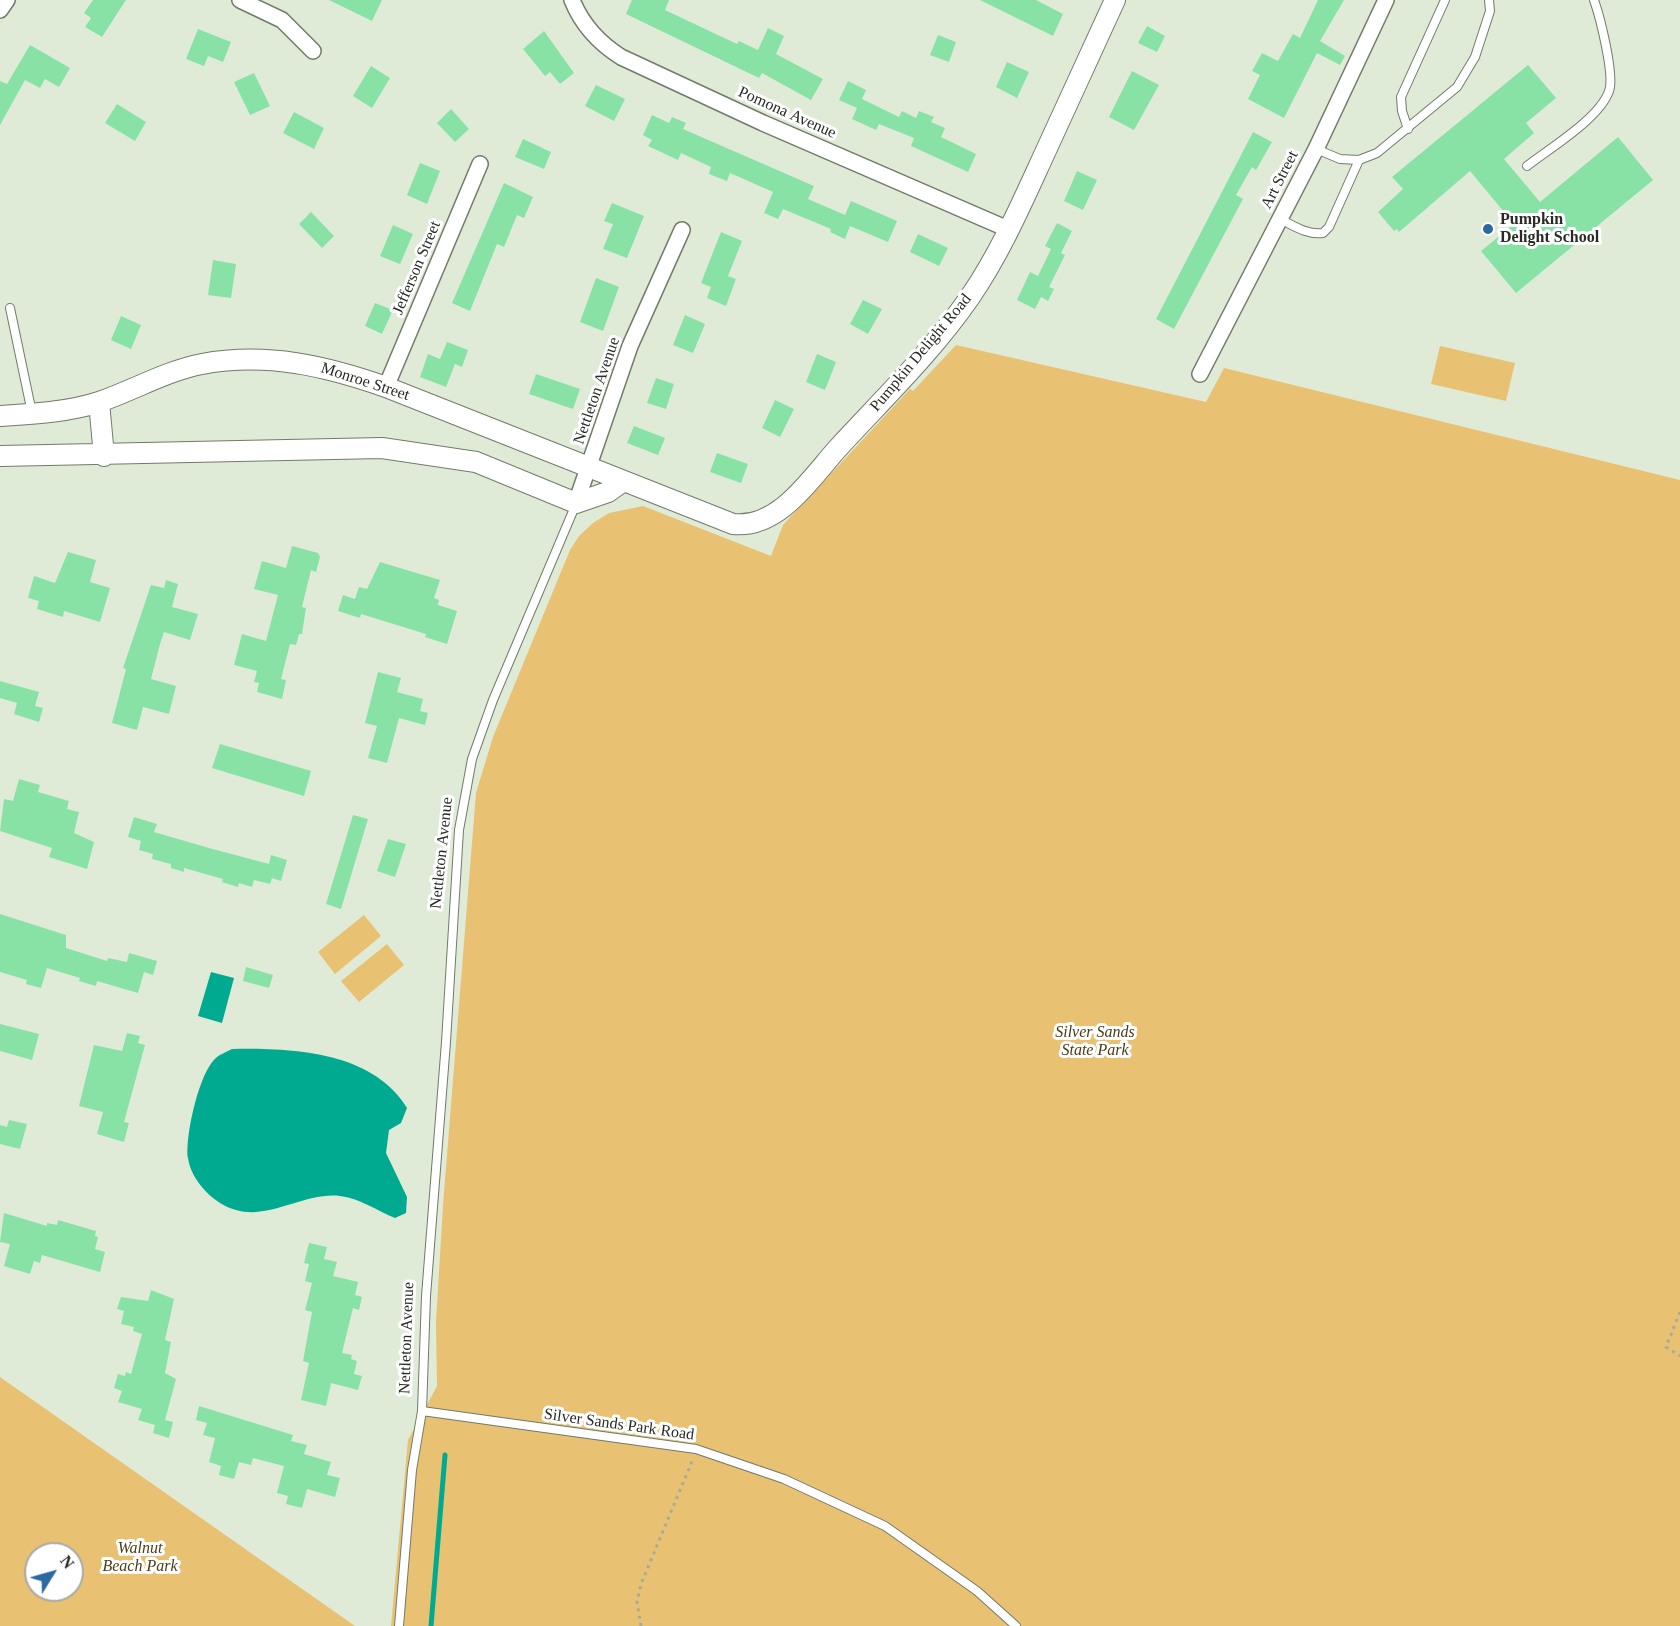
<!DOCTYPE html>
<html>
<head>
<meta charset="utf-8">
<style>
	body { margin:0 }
	#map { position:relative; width:1680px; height:1626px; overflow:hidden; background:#e0ebd7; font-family:Georgia,serif }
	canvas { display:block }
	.north { position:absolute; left:24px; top:1542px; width:60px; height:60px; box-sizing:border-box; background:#fff; border:2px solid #a9aaa7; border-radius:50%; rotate:53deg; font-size:16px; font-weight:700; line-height:24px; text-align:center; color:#272b24 }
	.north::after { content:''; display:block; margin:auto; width:21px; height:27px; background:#2b6aa1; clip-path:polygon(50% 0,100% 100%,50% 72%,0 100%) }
</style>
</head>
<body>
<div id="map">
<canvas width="1680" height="1626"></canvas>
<div class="north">N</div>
</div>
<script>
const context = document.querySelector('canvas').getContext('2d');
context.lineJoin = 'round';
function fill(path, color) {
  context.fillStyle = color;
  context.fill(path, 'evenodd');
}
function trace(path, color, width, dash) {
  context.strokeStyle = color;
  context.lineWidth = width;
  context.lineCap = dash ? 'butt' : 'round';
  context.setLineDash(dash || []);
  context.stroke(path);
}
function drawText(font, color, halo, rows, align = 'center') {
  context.font = font + ' Georgia,serif';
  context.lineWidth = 6;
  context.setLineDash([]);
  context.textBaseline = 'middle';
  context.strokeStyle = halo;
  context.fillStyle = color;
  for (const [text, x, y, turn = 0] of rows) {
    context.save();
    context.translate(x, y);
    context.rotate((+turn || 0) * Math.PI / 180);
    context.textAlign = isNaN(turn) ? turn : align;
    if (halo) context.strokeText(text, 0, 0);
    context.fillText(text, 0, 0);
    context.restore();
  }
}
const green = new Path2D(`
	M956 345 1206 402 1224 368 1680 480V1626H391L408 1440 437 1386 436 1322 443 1205 476 793 493 737 570 550 579 536 593 523 609 513 643 506 771 556 783 525 910 389 913 391Z
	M1440 346 1515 363 1506 401 1431 384Z
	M364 915 381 936 335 974 318 952Z
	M387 944 404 965 359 1002 341 981Z
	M0 1377 355 1626H0ZM36 1554H72V1590H36Z`);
const water = new Path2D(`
	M211 972 234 978 222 1023 198 1016Z
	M232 1049C292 1048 372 1051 407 1108L401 1123 389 1130 386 1153 407 1197 406 1213 395 1218C378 1211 359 1198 340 1196 305 1192 270 1220 236 1210 215 1205 191 1181 188 1158 185 1137 199 1072 216 1058 220 1054 227 1052 232 1049Z`);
const stream = new Path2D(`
	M431 1626 445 1455`);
const building = new Path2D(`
	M93 0H126L102 37 85 27 91 18 84 13Z
	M329 0H382L372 21Z
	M632 0H669L665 10 737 44 739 41 758 50 768 28 784 36 776 54 823 79 811 100 762 73 759 78 626 14Z
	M980 0H1036L1063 14 1053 36Z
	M1318 0H1344L1320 41 1345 56 1340 65 1317 53 1284 118 1248 99 1260 75 1252 71 1262 53 1278 61 1293 34 1300 38Z
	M1147 26 1165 36 1157 52 1138 43Z
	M198 29 231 42 223 62 208 56 204 66 186 59Z
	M544 31 574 73 560 84 550 72 545 76 523 49Z
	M938 35 956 42 949 62 930 55Z
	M30 45 70 68 59 87 45 79 40 88 25 80 0 125V81L7 84Z
	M1007 62 1029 72 1017 98 996 87Z
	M1528 65 1556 98 1526 123 1534 133 1504 159 1540 202 1618 137 1653 180 1516 293 1481 251 1514 224 1470 171 1399 232 1397 229 1394 231 1378 212 1403 189 1392 177Z
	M371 66 390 78 372 108 353 96Z
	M1132 71 1159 85 1134 130 1109 117Z
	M254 73 270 106 250 115 234 82Z
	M848 81 866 90 862 99 899 117 902 111 916 118 919 111 934 117 931 122 945 128 941 137 976 154 968 172 911 146 914 138 879 124 876 130 852 119 857 108 839 100Z
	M596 85 625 99 614 121 585 106Z
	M117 104 146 122 135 141 105 123Z
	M451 109 469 129 455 142 437 123Z
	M294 112 324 128 314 149 283 133Z
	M652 115 669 123 672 117 686 123 683 129 814 186 808 199 845 215 851 201 897 221 888 242 850 226 845 239 830 232 831 229 783 209 778 219 764 213 773 192 730 173 727 181 709 174 711 167 681 153 678 160 648 146 652 140 643 135Z
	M1253 132 1272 142 1256 170 1252 167 1236 195 1243 199 1174 329 1156 319Z
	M523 139 551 152 544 169 515 157Z
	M420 163 440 171 427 204 407 195Z
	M1077 171 1097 180 1083 210 1064 201Z
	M504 183 533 197 524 218 517 215 504 247 497 244 470 311 452 303Z
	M612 203 644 216 627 258 603 249 613 224 604 221Z
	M311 212 334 236 322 248 299 224Z
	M1057 223 1072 231 1061 253 1065 255 1049 287 1054 289 1048 301 1041 297 1035 309 1017 300 1030 272 1038 276 1051 249 1045 246Z
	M393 225 413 234 400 264 380 256Z
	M721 232 742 241 728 276 736 279 726 306 707 298 711 287 701 283Z
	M918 234 948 248 939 266 910 252Z
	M213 260 236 264 231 298 208 295Z
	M596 278 619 287 603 331 580 322Z
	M863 300 882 309 868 334 850 324Z
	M375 303 393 310 382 334 365 326Z
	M685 315 705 324 693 353 673 345Z
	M121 316 141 325 131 349 111 340Z
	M447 342 468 350 462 367 455 364 446 387 420 377 428 354 440 359Z
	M817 354 836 362 825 390 806 382Z
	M536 374 580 389 573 409 529 394Z
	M656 378 674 384 666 409 647 403Z
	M775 400 794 409 780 437 762 428Z
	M634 426 665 438 658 455 627 443Z
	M717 453 748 464 741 483 710 472Z
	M292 546 318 553 320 557 316 572 311 570 302 607 306 608 302 634H299L296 645 290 644 281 679 286 680 282 699 257 692 259 683 254 682 257 671 234 665 242 634 266 641 278 595 254 589 262 561 286 568Z
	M68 552 96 560 90 582 110 588 100 622 64 611 63 617 37 609 39 601 28 598 34 576 55 583Z
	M380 562 440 580 434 598 439 600 438 605 457 611 447 644 425 637 426 634 361 614 360 618 338 611 343 595 355 599 359 587 367 589Z
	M166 580 178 584 172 607 198 614 190 640 164 632 160 644 151 679 176 686 169 714 143 707 137 730 112 723 126 669 123 668 151 585 164 588Z
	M378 672 401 678 397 692 423 699 420 711 428 713 425 725 399 718 387 763 368 758 377 726 365 723Z
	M0 681 39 692 35 706 43 708 39 722 14 714 17 703 0 698Z
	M220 744 311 771 304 796 212 768Z
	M19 779 40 785 38 792 69 801 67 809 79 812 74 833 94 842 87 869 49 857 52 848 0 831 4 799 13 801Z
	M353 815 368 819 341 909 326 904Z
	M134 817 157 824 154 832 209 848 269 864 271 855 287 860 281 881 272 878 270 884 254 880 252 887 239 883 238 887 222 882 223 879 184 868V872L171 868V864L152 859 153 854 139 850 141 841 128 837Z
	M388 839 406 844 395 877 377 871Z
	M0 914 66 935V948L107 961 108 958 127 962 129 953 157 961 153 975 144 972 138 993 97 981 96 986 79 981 80 978 47 968 41 988 26 984 27 980 0 972Z
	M246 967 273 975 269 988 243 981Z
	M0 1024 39 1034 32 1060 0 1051Z
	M127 1033 140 1036 138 1043 145 1045 124 1122 129 1123 124 1142 97 1134 103 1112 79 1106 94 1045 122 1051Z
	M9 1120 27 1124 20 1149 0 1144V1125L7 1127Z
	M4 1213 47 1226V1223L57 1225 58 1220 96 1231 95 1236 98 1237 95 1249 105 1252 100 1272 42 1255 40 1263 34 1261 30 1274 4 1266 10 1244 0 1242Z
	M309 1243 327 1247 324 1259 337 1262 333 1276 358 1282 355 1295 362 1297 359 1310 353 1308 342 1353 352 1355 351 1359 357 1361 354 1374 362 1376 358 1390 331 1383 326 1406 301 1400 309 1363 303 1361 312 1312 305 1310 312 1283 305 1281 309 1264 304 1263Z
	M151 1290 174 1299 165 1340 171 1342 165 1373 176 1379 165 1420 173 1422 169 1438 153 1433 155 1425 138 1420 142 1409 118 1402 122 1391 114 1388 118 1374 125 1376 126 1372 131 1374 142 1334 133 1331 134 1327 121 1324 124 1311 117 1309 121 1297 148 1301Z
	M199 1406 293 1435 291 1441 307 1445 304 1454 331 1462 327 1475 340 1478 335 1497 307 1489 302 1508 286 1504 288 1496 277 1493 284 1466 253 1458 251 1465 239 1462 234 1479 219 1475 221 1466 209 1462 215 1438 203 1435 207 1423 196 1420Z`);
const path = new Path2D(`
	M1680 1312 1666 1347 1680 1356
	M641 1626 637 1602 641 1584 693 1459`);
const service = new Path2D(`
	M1408 129 1402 111 1401 97 1445 0
	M1316 149 1340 159 1359 160 1377 153 1457 87 1475 57 1490 11 1489 0
	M1527 166C1550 148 1600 118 1609 91 1615 76 1600 17 1594 0
	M1280 219C1294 226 1307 235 1323 233L1329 227 1359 160
	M10 308 32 413
	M422 1411 696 1449 784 1479 885 1526 977 1591 1016 1626
	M399 1626 412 1470 422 1411 426 1296 446 1042 459 830 472 759 493 700 576 504`);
const minor = new Path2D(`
	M240 0 282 20 313 51
	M572 0C582 25 599 43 621 57L763 123 1010 230
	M0 10 7 0
	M1200 374 1316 149 1386 0
	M386 387 480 164
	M576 503 630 346 682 230`);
const tertiary = new Path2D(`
	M99 402 104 456
	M0 416C32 414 69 412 99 402 134 390 166 371 202 364 267 352 326 366 386 387L733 524C779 529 811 478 838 448 883 399 932 352 970 297 1000 253 1021 205 1043 157 1067 105 1091 52 1115 0
	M0 456 382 448 476 462 576 503 608 492 622 482`);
const markers = [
	[1488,229,6,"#2b6aa1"]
];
const streetNames = [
	["Pomona Avenue",787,113,24],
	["Art Street",1280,180,-63],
	["Jefferson Street",417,268,-67],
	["Pumpkin Delight Road",921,353,-50],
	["Monroe Street",365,382,18],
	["Nettleton Avenue",597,391,-71],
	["Nettleton Avenue",442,853,-84],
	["Nettleton Avenue",407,1338,-88],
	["Silver Sands Park Road",619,1425,8]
];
const poiNames = [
	["Pumpkin",1500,220],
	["Delight School",1500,238]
];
const parkNames = [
	["Silver Sands",1095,1033],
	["State Park",1095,1051],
	["Walnut",140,1549],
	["Beach Park",140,1567]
];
fill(green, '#e8c173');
fill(water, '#00aa91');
trace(stream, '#00aa91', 5);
fill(building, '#88e2a6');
trace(service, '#717b69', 10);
trace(minor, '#717b69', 18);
trace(tertiary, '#717b69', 22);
trace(path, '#a4ad9d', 3, [3, 4.5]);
trace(service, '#fff', 8);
trace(minor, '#fff', 15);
trace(tertiary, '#fff', 20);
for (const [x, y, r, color] of markers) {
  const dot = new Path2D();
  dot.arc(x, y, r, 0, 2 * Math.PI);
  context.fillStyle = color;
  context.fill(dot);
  trace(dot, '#fff', 2);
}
drawText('16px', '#272b24', '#fff', streetNames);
drawText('bold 16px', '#272b24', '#fff', poiNames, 'left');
drawText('italic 16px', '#4d3b13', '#fff', parkNames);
</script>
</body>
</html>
